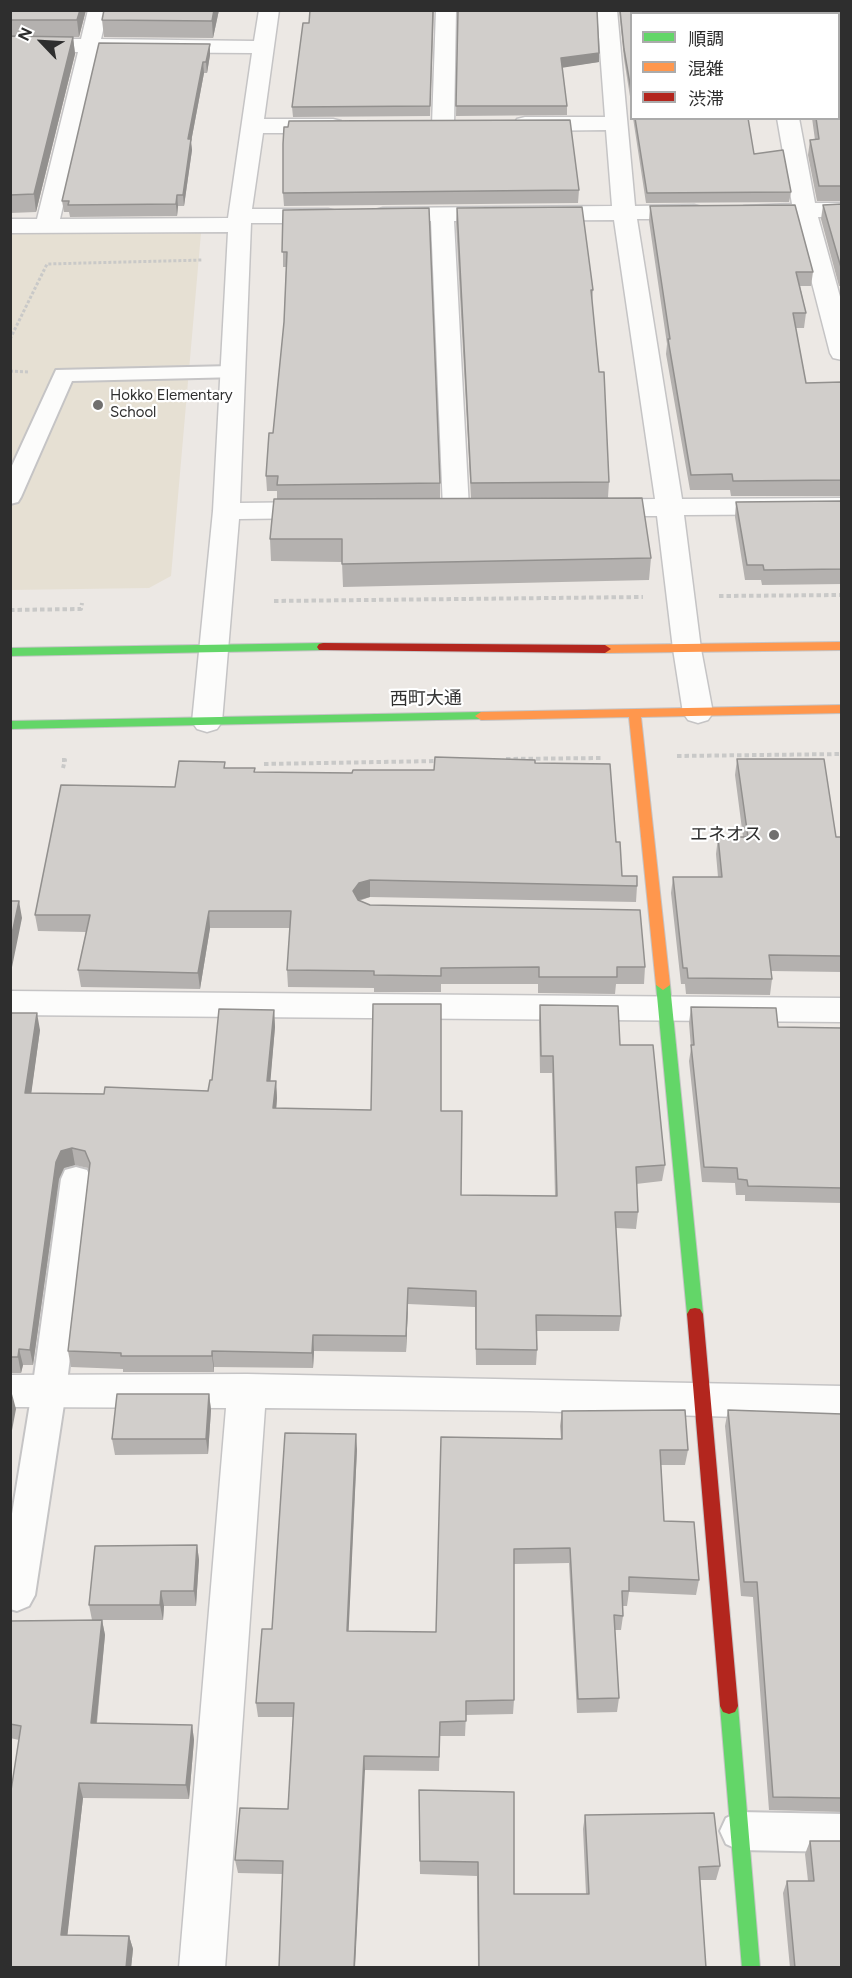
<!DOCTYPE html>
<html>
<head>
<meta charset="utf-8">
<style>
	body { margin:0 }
	#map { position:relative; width:852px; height:1978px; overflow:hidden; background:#ece8e4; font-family:Figtree,"Noto Sans JP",sans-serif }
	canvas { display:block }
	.frame { position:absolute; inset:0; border:12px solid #2e2e2e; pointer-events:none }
	.legend { position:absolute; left:630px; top:12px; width:210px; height:108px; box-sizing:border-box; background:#fff; border:2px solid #ababab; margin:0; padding:8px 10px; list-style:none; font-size:18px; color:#2e2e2e }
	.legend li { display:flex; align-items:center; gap:12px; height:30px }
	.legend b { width:30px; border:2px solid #ababab }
	.north { position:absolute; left:12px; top:12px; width:60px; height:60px; -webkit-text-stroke:4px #fff; paint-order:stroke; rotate:295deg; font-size:16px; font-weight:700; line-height:24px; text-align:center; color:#2e2e2e }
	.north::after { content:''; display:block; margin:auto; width:21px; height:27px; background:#2e2e2e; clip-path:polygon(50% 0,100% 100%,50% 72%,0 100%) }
</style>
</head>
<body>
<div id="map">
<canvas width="852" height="1978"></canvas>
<div class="frame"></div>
<ul class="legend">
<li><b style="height:8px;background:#63d668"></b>順調</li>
<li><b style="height:8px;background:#ff974d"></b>混雑</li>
<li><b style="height:8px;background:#b3261e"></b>渋滞</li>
</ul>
<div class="north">N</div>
</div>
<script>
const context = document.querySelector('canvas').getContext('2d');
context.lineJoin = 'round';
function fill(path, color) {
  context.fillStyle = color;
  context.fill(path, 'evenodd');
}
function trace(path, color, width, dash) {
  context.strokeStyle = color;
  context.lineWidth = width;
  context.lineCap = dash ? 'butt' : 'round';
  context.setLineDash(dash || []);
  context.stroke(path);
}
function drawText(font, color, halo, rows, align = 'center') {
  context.font = font + ' Figtree,"Noto Sans JP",sans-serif';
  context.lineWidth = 4.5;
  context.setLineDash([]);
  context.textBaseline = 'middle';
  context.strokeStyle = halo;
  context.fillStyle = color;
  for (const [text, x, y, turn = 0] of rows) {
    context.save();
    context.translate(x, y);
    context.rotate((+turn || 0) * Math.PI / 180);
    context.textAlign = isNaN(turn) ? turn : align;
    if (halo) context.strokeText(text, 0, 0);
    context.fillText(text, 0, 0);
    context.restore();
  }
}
const education = new Path2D(`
	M201 233 171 576 149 588 11 590 10 234Z`);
const pathFar1 = new Path2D(`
	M10 339 47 264 203 260
	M10 371 28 372`);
const path = new Path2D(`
	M719 596 842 595
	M274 601 643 597
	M10 610 81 609 82 603
	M677 756 842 754
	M506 759 601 758
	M62 760H65L63 768
	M264 764 439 761`);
const lane = new Path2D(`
	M232 366 240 367 243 372 240 377 72 381 21 497 18 502 10 504V470L56 370Z
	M76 1167 87 1170 91 1179 66 1391 35 1595 29 1606 17 1611 10 1609V1526L32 1391 61 1179 65 1170Z
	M739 1812 842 1814V1852L739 1850 726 1844 720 1831 726 1818Z`);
const street = new Path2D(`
	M88 10H108L101 39 254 41 259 10H279L264 119H333L341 121 344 126 341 131 333 133H263L252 209H328L336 211 339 216 336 221 328 223H251L240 503 318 502 327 504 331 510 327 516 318 518 239 519 222 722 217 729 207 732 197 729 192 722 213 511 228 232 10 233V219H37L78 52 10 51V39H81ZM98 52 252 53 228 218 60 219Z
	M436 10H456L454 125 451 130 443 132 435 130 432 125Z
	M597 10H617L635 206 694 205 702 207 705 212 702 217 694 219H637L682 499 842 498V514L684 515 701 649 713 713 708 720 698 723 688 720 683 713 673 649 657 516H597L588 514 584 508 588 502 597 500 655 499 614 220 454 221 469 509 465 515 456 517 447 515 443 509 431 221 375 220 372 215 375 210 383 208 612 206 606 130 525 131 517 129 514 124 517 119 525 117H605Z
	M758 10H778V14H758Z
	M777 118H799L815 203H842V217H818L842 304V360L833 358 830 353 795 217 744 216 741 211 744 206 792 204Z
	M10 991 842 998V1022L10 1015Z
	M247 1374 842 1386V1420L530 1411 265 1408 225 1968H179L226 1408 10 1407V1375Z`);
const fast = new Path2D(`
	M323 643 327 644 329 647 327 650 10 656V648Z
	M481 712 485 713 487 716 485 719 10 729V721Z
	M663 980 670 985 703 1314 700 1319 695 1320 690 1319 687 1314 656 985Z
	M729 1698 735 1700 738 1706 760 1968H742L720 1706 723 1700Z`);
const slow = new Path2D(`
	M842 642V650L605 653 599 649 605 645Z
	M842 705V713L641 717 670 985 663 990 656 985 629 717 481 720 475 716 481 712Z`);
const jam = new Path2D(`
	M323 643 605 645 611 649 605 653 319 650 317 647 319 644Z
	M695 1308 700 1309 703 1314 738 1706 735 1712 729 1714 723 1712 720 1706 687 1314 690 1309Z`);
const wall = new Path2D(`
	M10 10H86L79 37H69H73L75 54 36 212 10 213Z
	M219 10 213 38 104 37 102 20Z
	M434 10 430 116 293 117 292 107 309 23Z
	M458 10 599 62 562 67 567 106V115L456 116Z
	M619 10H730L632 14V109L624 59Z
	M210 44V55L207 73H204L191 142 192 150 184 206H178L177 216 70 217 69 212H64L62 201Z
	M842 112V201H817L808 155 810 140H815L812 118H838Z
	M633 118H748L754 154 791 192 789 202 646 203Z
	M579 190 578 203 284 206 283 193Z
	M842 204V286H839L821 219 823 205Z
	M650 206 813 272 811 286H800L806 313 804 328H796L806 383 842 382V496H731L730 490H690L666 354 667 344 649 221Z
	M457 208 593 290 592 303 609 482 608 497 651 558 649 580 343 587 342 562 271 561 270 539 277 499V491H267L266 476 273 433 284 322 286 267H283V210L440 483V498H471L456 223Z
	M842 501V584L762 585 761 580H745L735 517 736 502Z
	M737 759 836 837H842V972L771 971 772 979 770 995 686 994 685 984H681L671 893 673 877H718L716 854 718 837H743L735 775Z
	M535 763 616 842 622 876 637 886 636 902 370 897 359 901 370 905 645 967 644 984H616L615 994 538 993V984H441V992H374V988L288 987 287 970 290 928H210L200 989 81 987 78 970 86 932 38 931 35 915 175 787 225 768H255V772L352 773 434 770Z
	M540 1005 620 1045 665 1165 662 1181 636 1184 638 1212 636 1229 616 1228 621 1316 619 1331H536L537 1350 536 1365H476L475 1307 408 1304 406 1352 314 1351 313 1368 214 1367V1372H123V1369L71 1367 68 1351 89 1171 88 1168 75 1165 64 1168 59 1179 33 1365H23L21 1373H10V1013L40 1030 31 1093 104 1094 208 1091 212 1080 274 1010 275 1027 270 1081H276L277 1098 276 1109 441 1111 461 1195 555 1196 552 1073H540L539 1022Z
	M691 1007 778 1027 842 1028V1203L745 1201V1195H736L735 1183 702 1182 689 1061 691 1048 689 1023Z
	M209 1394 211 1410 208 1454 115 1455 112 1439Z
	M728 1410 842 1414V1812L769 1810 753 1597 741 1596 725 1426Z
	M562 1411 688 1450 685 1465H661L664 1521 699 1580 696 1595 629 1592 627 1606H623V1616L621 1630H615L619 1698 617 1712 577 1713 569 1563 514 1564V1700L513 1714 466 1715 465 1736H440L439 1771 365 1770 282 1874 238 1873 235 1860 288 1809 293 1717H258L256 1703 272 1629 357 1449 348 1631 436 1632 561 1439 560 1426Z
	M197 1545 199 1560 196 1606H164L163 1620H102L105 1635 97 1723 192 1725 194 1740 189 1799 83 1798 67 1935 129 1936 133 1949 131 1968H10L19 1740 10 1738V1621L92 1620 89 1605Z
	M419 1790 514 1894H586L583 1829 585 1815 720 1866 716 1880H700L706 1968H478L477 1876 420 1874Z
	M810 1841 842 1968H790L783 1893 787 1881H808L805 1854Z`);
const shadedWall = new Path2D(`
	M80 10H86L79 37 77 20Z
	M214 10H219L213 38 212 21Z
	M73 37 75 54 36 212 34 194Z
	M210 44V55L207 73 206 62Z
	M599 53V62L561 68V58Z
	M203 62 204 73 191 142 192 150 184 206 183 195 188 139Z
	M842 96V110H838V97Z
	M177 195 178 206 177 216 176 204Z
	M370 880V897L359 900 354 908 353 891 359 883Z
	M19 901 22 918 10 977V943Z
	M209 911 210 928 200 989 198 973Z
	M274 1010 275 1027 269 1098 267 1081Z
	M37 1013 40 1030 29 1110 25 1093Z
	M276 1081 277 1098 275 1125 273 1108Z
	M72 1148 75 1165 64 1168 59 1179 33 1365 30 1350 56 1162 61 1151Z
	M408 1288V1304L406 1352V1336Z
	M313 1335 314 1351 313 1368 312 1353Z
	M19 1349 23 1365 21 1373 18 1357Z
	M212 1351 214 1367V1372L212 1356Z
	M12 1394 16 1409 10 1441V1401Z
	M209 1394 211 1410 208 1454 206 1439Z
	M356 1434 357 1449 348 1645 347 1631Z
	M197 1545 199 1560 196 1606 194 1591Z
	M161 1591 164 1606 163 1620 160 1605Z
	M102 1620 105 1635 95 1737 91 1723Z
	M192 1725 194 1740 189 1799 186 1785Z
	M364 1756 365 1770 355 1968H354Z
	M79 1783 83 1798 66 1948 61 1935Z
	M129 1936 133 1949 131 1968H126Z`);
const building = new Path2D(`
	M10 10H80L77 20H10Z
	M104 10H214L212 21 102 20Z
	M310 10H433L430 106 292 107 303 23H309Z
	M458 10H597L599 53 561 58 567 106H456Z
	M620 10H730V14H632V96L624 49Z
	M799 10H842V96L838 97V14H800Z
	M10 36 73 37 34 194 10 195Z
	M99 43 210 44 206 62H203L188 139H191L183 195H177L176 204 68 205 69 201H62Z
	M838 112H842V186H819L810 140 819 139 816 118H838Z
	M635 118H748L754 154 783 150 791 192 647 193Z
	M570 120 579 190 283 193V144L284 127H288L289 121Z
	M842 204V271L823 205Z
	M795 205 813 272H796L806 313H793L806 383 842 382V480L733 481 732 474 691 475 668 339H670L650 206Z
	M582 207 593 290H591L599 372H604L609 482 471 483 457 208Z
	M429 208 440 483 277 485 278 476H266L269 433H273L284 322 287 252H282L283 210Z
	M642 498 651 558 342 564V539H270L274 499Z
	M842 501V569L764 570 763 565H747L736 502Z
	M435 757 535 760V763L610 764 616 842H620L622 876H637V886L370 880 359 883 353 891 358 900 370 905 640 910 645 967H617V977H539V967L441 968V976L374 975V971L287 970 291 911H209L198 973 78 970 90 915H35L61 785 175 787 179 761 225 762 224 768H255L254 772 352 773 353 770H434Z
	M737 759H824L836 837H842V956L769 955 772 979 688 978 687 968H683L673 877H722L718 837H748Z
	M10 901H19L10 943Z
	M373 1004H441V1111H462L461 1195 557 1196 553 1056H541L540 1005 618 1006 620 1045H653L665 1165 636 1167 638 1212H615L621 1316 536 1315 537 1350 476 1349V1291L408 1288 406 1336 313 1335 312 1353 212 1351V1356H121V1353L68 1351 90 1163 85 1151 72 1148 61 1151 56 1162 30 1350 19 1349 18 1357H10V1013H37L25 1093 104 1094 105 1087 208 1091 210 1080H212L219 1009 274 1010 267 1081H276L273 1108 371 1110Z
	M691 1007 776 1008 778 1027 842 1028V1188L748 1186 747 1180 738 1179 737 1168 704 1167 691 1045H694Z
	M117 1394H209L206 1439H112Z
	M685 1410 688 1450H660L664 1521 694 1522 699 1580 629 1577V1591H622L623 1616 614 1615 619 1698 578 1699 570 1548 514 1549V1700L466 1701V1721L440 1722 439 1757 364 1756 354 1968H279L283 1861 235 1860 240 1808 288 1809 294 1703H256L262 1629H272L285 1433 356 1434 347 1631 436 1632 441 1437 562 1439V1411Z
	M728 1410 842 1414V1798L773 1797 757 1582H744Z
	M197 1545 194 1591H161L160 1605H89L95 1546Z
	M102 1620 91 1723 192 1725 186 1785 79 1783 61 1935 129 1936 126 1968H10V1797L21 1726 10 1724V1621Z
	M419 1790 514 1792V1894H589L585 1815 714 1813 720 1866 699 1867 706 1968H479L478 1862 420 1861Z
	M810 1841H842V1968H795L787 1881H814Z`);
const markers = [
	[98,405,6,"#706f6e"],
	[774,835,6,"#706f6e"]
];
const farPoinames = [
	["Hokko Elementary",110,396],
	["School",110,413]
];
const streetNames = [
	["西町大通",426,699,-1]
];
const poiNames = [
	["エネオス",762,835]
];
fill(education, '#e6e0d3');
trace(lane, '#c5c4c5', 4);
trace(street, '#c5c4c5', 3);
trace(fast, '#c5c4c5', 2);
trace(slow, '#c5c4c5', 2);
trace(jam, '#c5c4c5', 2);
trace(pathFar1, '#c9c9c8', 3, [3, 2]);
trace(path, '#c9c9c8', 4, [4.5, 3]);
fill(lane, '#fcfcfb');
fill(street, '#fcfcfb');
fill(fast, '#63d668');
fill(slow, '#ff974d');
fill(jam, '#b3261e');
fill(wall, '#b4b1af');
fill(shadedWall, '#92908e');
fill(building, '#d1cecb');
trace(building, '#92908e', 1.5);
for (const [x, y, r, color] of markers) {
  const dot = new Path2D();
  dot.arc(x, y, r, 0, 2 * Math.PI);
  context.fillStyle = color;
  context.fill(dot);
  trace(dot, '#fff', 2);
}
drawText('15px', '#2e2e2e', '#fff', farPoinames, 'left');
drawText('18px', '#2e2e2e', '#fff', streetNames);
drawText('18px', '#2e2e2e', '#fff', poiNames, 'right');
</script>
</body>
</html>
